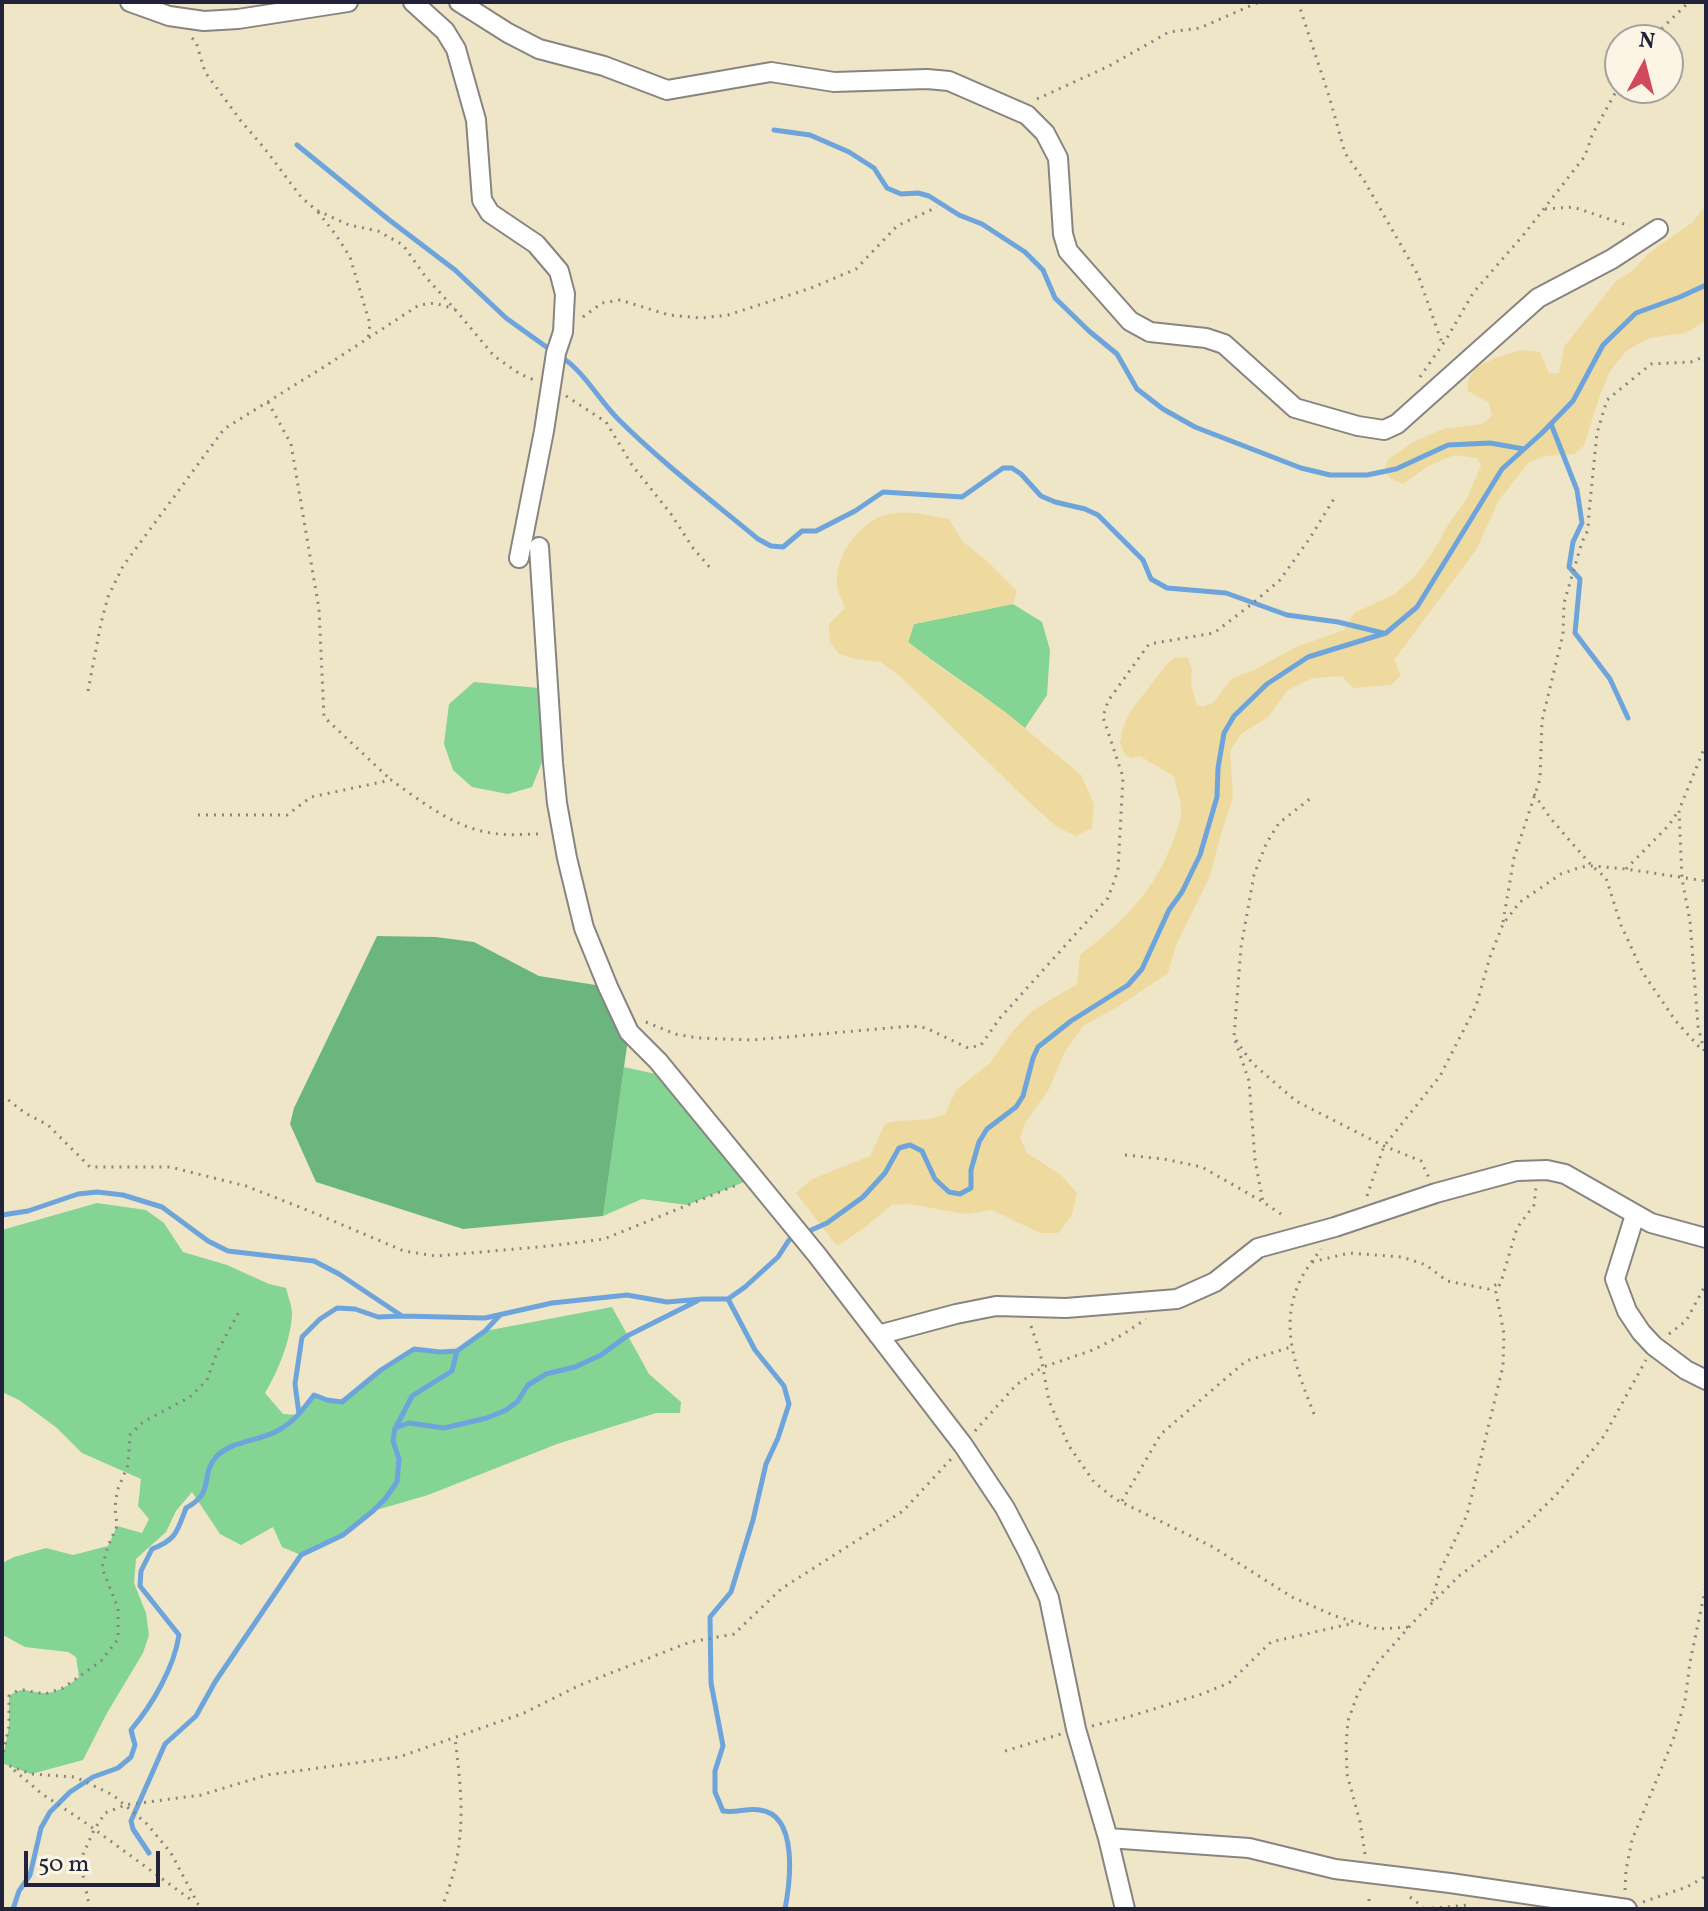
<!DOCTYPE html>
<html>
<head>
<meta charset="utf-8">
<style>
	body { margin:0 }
	#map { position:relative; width:1708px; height:1911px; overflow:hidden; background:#efe6c7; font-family:Vollkorn,serif }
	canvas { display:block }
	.frame { position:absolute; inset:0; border:4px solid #22223b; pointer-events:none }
	.north { position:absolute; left:1604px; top:24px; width:80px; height:80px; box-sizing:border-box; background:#fcf5e5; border:2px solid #a5a1a1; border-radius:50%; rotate:7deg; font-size:22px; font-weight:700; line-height:32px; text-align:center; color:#22223b }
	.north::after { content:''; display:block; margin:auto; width:28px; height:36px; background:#d1495b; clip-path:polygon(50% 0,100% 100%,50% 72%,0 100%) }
	.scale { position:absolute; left:24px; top:1851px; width:136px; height:36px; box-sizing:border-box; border:4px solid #22223b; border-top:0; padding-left:10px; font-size:24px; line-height:28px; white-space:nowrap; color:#22223b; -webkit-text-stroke:6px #fcf5e5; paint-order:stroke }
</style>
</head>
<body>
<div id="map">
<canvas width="1708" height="1911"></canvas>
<div class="frame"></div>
<div class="north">N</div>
<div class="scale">50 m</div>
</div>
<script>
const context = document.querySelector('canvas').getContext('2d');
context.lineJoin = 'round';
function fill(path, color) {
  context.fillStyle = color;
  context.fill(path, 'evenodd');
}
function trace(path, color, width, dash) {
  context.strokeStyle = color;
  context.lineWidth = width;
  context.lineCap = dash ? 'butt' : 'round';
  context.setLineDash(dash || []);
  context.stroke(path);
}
const green = new Path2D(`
	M1013 604 1042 622 1050 650 1047 695 1025 728C988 697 946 672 908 642L914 624Z
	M474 682 539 688 556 703 548 747 532 787 508 794 472 787 453 770 444 744 449 704Z
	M624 1067 669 1077 693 1113 744 1182 687 1205 642 1199 603 1216Z
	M97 1203 146 1210 164 1223 183 1252 227 1265 269 1284 286 1288C288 1296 292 1306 292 1314 291 1339 278 1372 265 1393L283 1414 299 1415 314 1395 327 1400 342 1401 381 1370 414 1349 440 1352 456 1351 485 1331 612 1307 649 1374 681 1402 680 1413H656L557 1444 428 1495 373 1511 343 1535 301 1555 282 1547 273 1527 241 1545 220 1534 192 1492 176 1511 166 1532 136 1559 134 1583 146 1613 149 1635 143 1653 107 1713 83 1760 31 1774 2 1763 9 1726V1696C23 1686 27 1692 42 1693 56 1694 69 1685 79 1677L76 1657 68 1652 25 1647 3 1635 2 1563 14 1557 46 1548 73 1555 108 1546 117 1526 142 1533 149 1519 138 1506 141 1479 82 1453 57 1428 19 1400 2 1392V1230Z`);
const forest = new Path2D(`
	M377 936 436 937 474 942 539 976 608 987 629 1032 603 1216 463 1229 316 1182 290 1124 294 1108Z`);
const sand = new Path2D(`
	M1706 205V321L1685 333 1649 338 1626 351 1610 371 1599 398 1584 446 1574 454 1544 456 1528 463 1499 500 1476 550 1394 660 1401 675 1391 685 1353 688 1342 676 1313 678 1288 690 1268 717 1241 734 1230 751 1233 797 1220 837 1210 876 1176 945 1168 973 1119 1006 1083 1026 1065 1051 1049 1089 1025 1123 1020 1138 1027 1153 1061 1175 1077 1193 1072 1215 1058 1233H1040L992 1210 965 1214 909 1204 892 1205 864 1228 837 1246 796 1193 812 1179 870 1156 885 1124C907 1117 926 1124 945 1114L956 1090 990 1063 1012 1032 1032 1011 1077 984 1080 955C1123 921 1155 892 1174 838 1178 828 1182 819 1181 808 1181 798 1175 788 1175 777L1140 756 1132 758 1125 755 1120 743 1123 727 1130 712 1166 665 1174 658 1187 657 1192 669 1191 685 1197 705 1203 707 1214 702 1231 679 1256 669 1296 647 1344 630 1354 613 1395 594 1416 575 1433 552 1448 525 1466 500 1481 466 1477 458 1455 455 1430 465 1403 484 1391 479 1384 471 1388 460 1413 442 1443 429 1482 424 1492 416 1489 403 1468 391V381L1475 368 1495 358 1521 350 1540 352 1549 373H1559L1564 347 1616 281 1632 271 1650 252 1693 222Z
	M916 513 949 519 962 541 987 561 1017 591 1013 604 914 624 908 642 940 667 1004 711 1081 775 1094 804 1092 828 1076 836 1057 827 1028 801 902 678 881 662 855 659 839 654 830 642 829 624 845 608C843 601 837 592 837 584 835 556 858 524 885 515 894 512 907 513 916 513Z`);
const stream = new Path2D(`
	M774 130 810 135 849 152 874 168 887 188 901 194 918 193 929 196 959 215 982 224 1025 252 1043 270 1055 298 1089 331 1117 354 1137 389 1163 409 1195 427 1301 468 1330 475H1367L1396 469 1448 445 1490 443 1524 449
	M297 145 388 219 455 270 506 318 552 351
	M560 356C584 371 598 399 618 419 661 462 711 500 758 539L771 546 783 547 802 531H816L855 511 883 492 962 497 1003 468H1012L1021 474 1041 496 1055 502 1085 509 1098 515 1143 560 1151 579 1167 588 1226 593 1287 615 1338 622 1383 633
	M1551 424 1577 490 1582 523 1573 542 1569 567 1580 579 1575 633 1610 679 1628 718
	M2 1215 28 1211 78 1194 97 1192 123 1195 162 1207 208 1241 228 1251 314 1261 339 1274 402 1316 485 1318 552 1303 627 1295 667 1302 702 1299H728L745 1287 778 1257 789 1240 827 1223 863 1197 885 1173 899 1148 910 1145 922 1151 935 1179 949 1192 960 1194 971 1188V1170L979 1142 987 1129 1016 1107 1023 1096 1033 1058 1038 1047 1071 1021 1128 985 1142 969 1169 910 1182 892 1200 855 1217 797 1218 768 1224 733 1234 716 1267 684 1308 657 1386 633 1417 607 1502 469 1542 433 1573 401 1603 345 1636 313 1680 297 1706 285
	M728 1299 755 1350 784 1386 789 1404 778 1438 766 1464 753 1520 731 1592 710 1617 711 1683 723 1746 715 1771V1792L723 1811C735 1813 748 1808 760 1810 799 1815 790 1883 785 1909
	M299 1414 295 1384 302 1337 320 1319 337 1308 355 1309 378 1317 402 1316
	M396 1427 412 1396 452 1371 457 1351
	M149 1853 133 1829 131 1821 165 1744 196 1716 215 1682 301 1555 343 1535 373 1511 385 1499 397 1482 399 1459 393 1441 395 1428 409 1423 444 1428 487 1418 506 1410 517 1402 528 1385 546 1374 575 1367 601 1355 627 1336 697 1301
	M13 1909 19 1891 30 1875 41 1828 50 1812 70 1792 93 1777 118 1768 131 1757 135 1745 131 1730C152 1705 174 1668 179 1635L140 1586 141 1571 152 1549C176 1540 177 1532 186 1508 216 1492 199 1477 216 1457 232 1440 261 1441 279 1430 295 1421 304 1408 314 1395L327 1400 342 1402 381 1370 414 1349 440 1352 457 1351 485 1331 500 1315`);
const path = new Path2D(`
	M1298 2 1329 96 1345 153 1365 182 1418 275 1442 343
	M192 38 196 42 205 72 241 121 265 149 301 197 316 210 349 225 378 231 403 245 425 276 459 314 494 356 520 374 534 380
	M1650 40 1689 2
	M1037 99 1109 66 1169 32 1200 28 1259 2
	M1545 209 1573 207 1630 226
	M318 212 336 235 350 257 370 324 368 339
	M583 317 602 303 620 300 669 315 701 318 728 315 811 288 856 269 897 226 937 207
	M1420 377 1447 338 1473 293 1525 233 1585 156 1592 135 1620 84
	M566 396 606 422 632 465 671 514 693 548 712 570
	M268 402 291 444 319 609 324 717 391 780
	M88 691 101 623 108 597 123 566 224 429 327 365 419 305 434 303 455 309
	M1706 744 1679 810 1682 879 1690 921 1698 1026 1706 1058
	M1534 794 1551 819 1592 866 1606 878 1621 925 1643 973 1675 1020 1700 1048
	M198 815H287L311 797 391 780C421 801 454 828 492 833 508 836 526 834 543 834
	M1626 869 1669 825 1679 810
	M1503 922 1514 858 1540 779 1542 721 1563 634 1564 603 1582 542 1588 530 1589 512 1597 433 1607 400 1651 364 1691 362 1706 356
	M646 1022 675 1034 698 1038 752 1040 912 1026 926 1028 968 1048 981 1045 1000 1018 1108 898 1118 870 1123 777 1103 717 1108 701 1149 644 1214 633 1253 603 1280 580 1310 538 1335 497
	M1236 1040 1252 1063 1296 1101 1384 1146 1421 1161 1429 1178
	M2 1095 25 1113 48 1125 90 1167H170L246 1186 312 1212 404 1251 436 1256 549 1246 604 1239 737 1185
	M1125 1155 1164 1159 1202 1167 1263 1202
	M1367 1196 1384 1146 1440 1076 1476 1006 1490 957 1503 924 1520 902 1561 874 1581 867 1592 866 1626 869 1706 881
	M1281 1214 1263 1202 1255 1160 1249 1081 1234 1037 1241 947 1254 875 1266 844 1279 823 1311 798
	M1312 1262 1349 1253 1402 1257 1426 1265 1447 1281 1488 1289 1501 1282
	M1031 1326 1040 1352 1049 1401 1069 1446 1094 1482 1115 1499 1213 1547 1292 1597 1335 1616 1378 1629 1410 1627
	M1669 1334 1686 1321 1706 1284
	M1314 1414C1297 1370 1278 1327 1300 1281 1305 1270 1314 1259 1321 1249
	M975 1431 1016 1385 1043 1367 1093 1350 1122 1335 1146 1319
	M1122 1501 1161 1434 1246 1361 1291 1347
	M1432 1601 1440 1571 1467 1515 1503 1366 1504 1334 1496 1292 1501 1282 1517 1228 1534 1205 1536 1186
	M1092 1726 1128 1717 1202 1694 1229 1683 1271 1642 1354 1623
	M1005 1751 1061 1734
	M2 1760 9 1726V1696L17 1691 23 1690 45 1694 63 1688 101 1661 118 1639V1608L102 1568 108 1546 117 1526 115 1508 117 1491 128 1465 130 1435 143 1422 190 1397 207 1380 217 1352 239 1312
	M2 1763 31 1774 75 1777 113 1795 147 1824 171 1853 198 1904 203 1909
	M14 1770 42 1794 83 1821 194 1902
	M1365 1854 1360 1822 1347 1774 1346 1746 1348 1721 1358 1693 1378 1662 1418 1617 1459 1576 1520 1530 1556 1495 1604 1436 1646 1360
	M1625 1890 1626 1870 1632 1840 1673 1740 1685 1701 1690 1662 1706 1586
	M1410 1897 1423 1907
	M1643 1902 1687 1887 1706 1876
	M90 1909 80 1861 94 1830 105 1813 125 1805 201 1795 267 1775 399 1757 524 1713 580 1685 690 1642 734 1634 781 1589 903 1511 952 1458
	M441 1909C467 1847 463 1803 455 1738
	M1369 1909V1893
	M1424 1909 1468 1905`);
const street = new Path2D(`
	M130 2 169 16 204 21 238 19 348 2
	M413 2 445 31 456 49 476 120 482 200 490 213 536 244 559 271 565 294 563 332 556 353 544 431 519 558
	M459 2 508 33 539 49 604 66 667 90 771 72 834 82 927 79 949 81 1027 115 1045 133 1058 158 1063 234 1068 251 1130 321 1150 332 1206 338 1224 344 1295 408 1358 426 1384 430 1397 424 1538 298 1612 259 1658 229
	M539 547 553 763 557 803 567 858 584 928 608 987 629 1032 658 1061 817 1255 963 1445 1005 1508 1028 1552 1049 1598 1076 1729 1108 1838 1125 1909
	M1635 1215 1615 1279 1627 1311 1641 1332 1654 1346 1686 1370 1706 1380
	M878 1335 956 1314 996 1306 1066 1308 1177 1299 1215 1282 1258 1248 1335 1227 1436 1193 1517 1171 1547 1170 1565 1174 1651 1223 1706 1238
	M1108 1838 1249 1848 1335 1869 1450 1883 1627 1909`);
fill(green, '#84d494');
fill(forest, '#6bb67e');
fill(sand, '#eeda9e');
trace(stream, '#6ea4dc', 5);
trace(street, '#888481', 22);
trace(path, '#888481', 3, [2, 6]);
trace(street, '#fff', 18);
</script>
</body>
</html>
